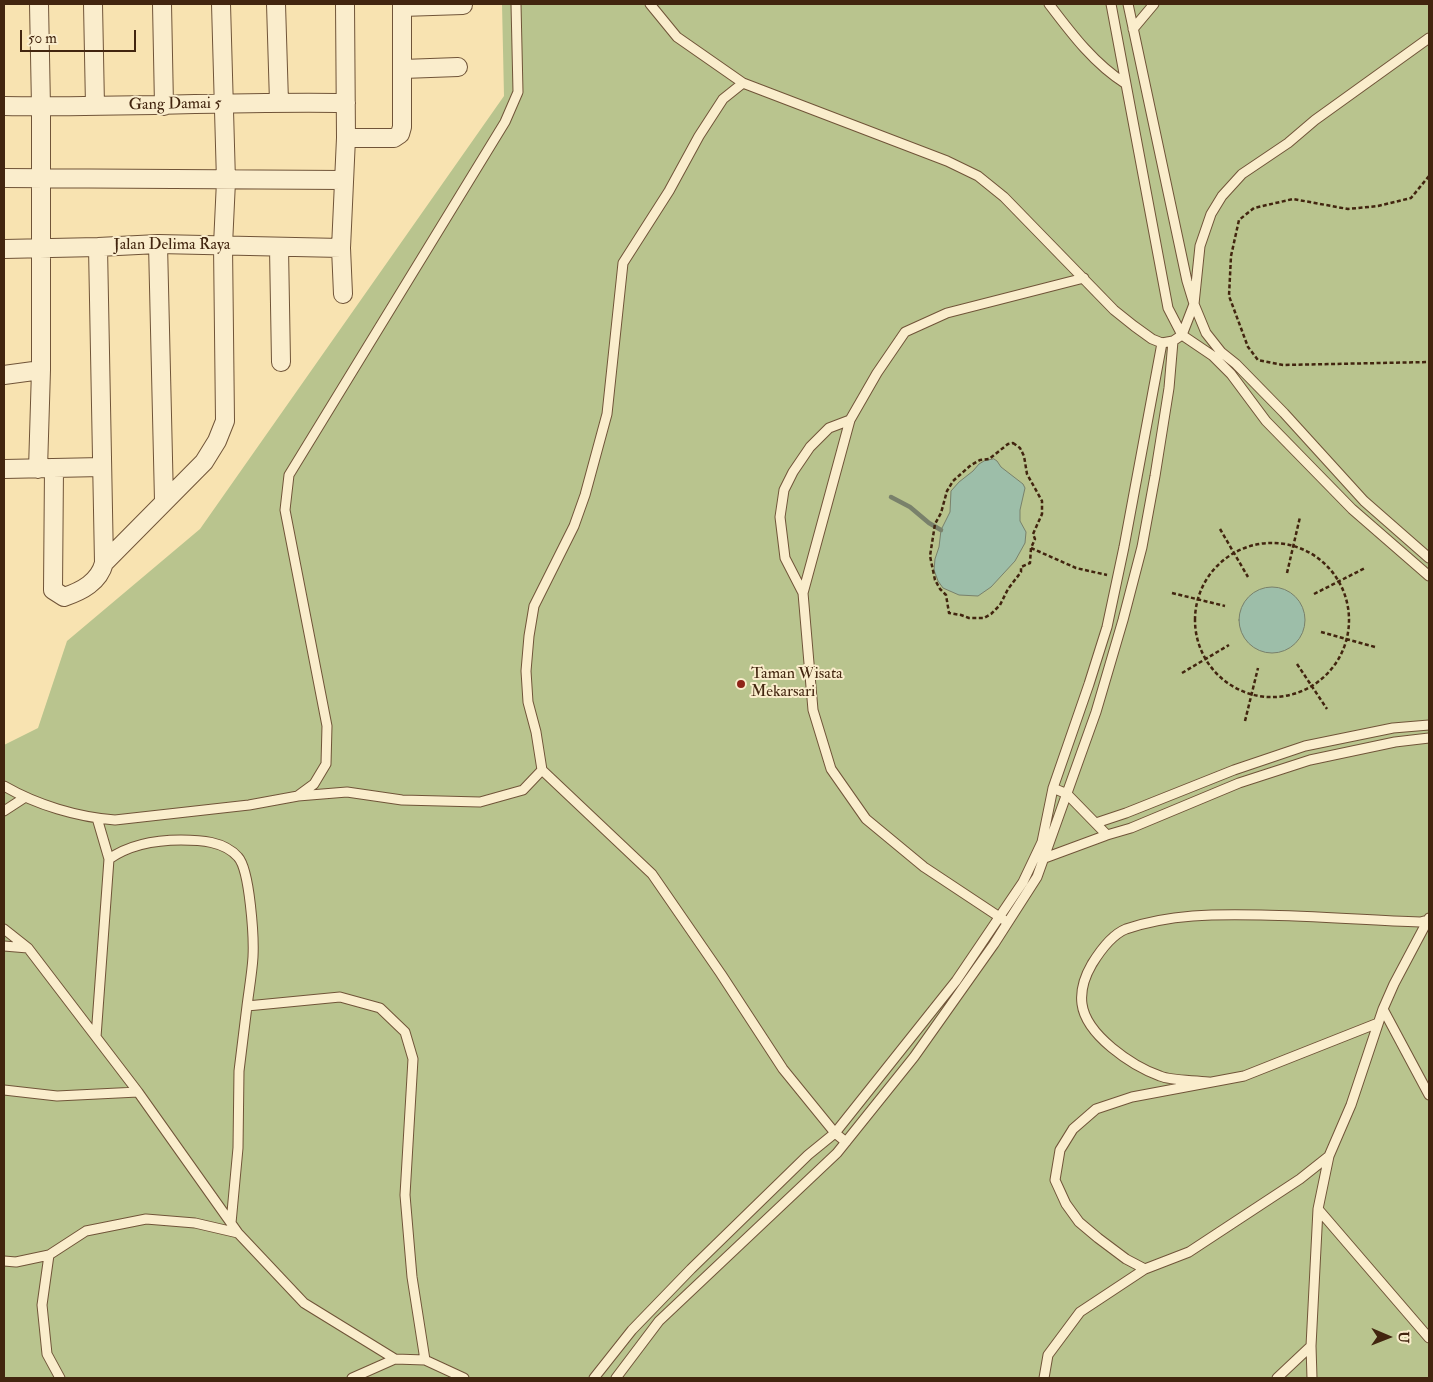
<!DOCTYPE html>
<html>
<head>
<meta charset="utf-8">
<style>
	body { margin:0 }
	#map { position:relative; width:1433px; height:1382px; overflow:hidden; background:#f8e3b1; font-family:"IM FELL Double Pica",serif }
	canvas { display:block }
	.frame { position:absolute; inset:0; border:5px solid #42250f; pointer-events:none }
	.north { position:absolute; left:1363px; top:1312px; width:50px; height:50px; -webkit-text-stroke:4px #faedcc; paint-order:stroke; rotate:91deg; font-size:14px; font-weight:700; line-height:20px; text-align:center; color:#42250f }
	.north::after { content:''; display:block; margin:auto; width:18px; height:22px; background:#42250f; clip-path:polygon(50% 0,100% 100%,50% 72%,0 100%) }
	.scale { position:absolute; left:20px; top:30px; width:116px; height:22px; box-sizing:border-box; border:2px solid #42250f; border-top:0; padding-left:6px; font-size:15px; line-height:18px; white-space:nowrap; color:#42250f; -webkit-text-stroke:4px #faedcc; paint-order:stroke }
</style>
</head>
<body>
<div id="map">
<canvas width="1433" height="1382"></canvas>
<div class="frame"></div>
<div class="north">U</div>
<div class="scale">50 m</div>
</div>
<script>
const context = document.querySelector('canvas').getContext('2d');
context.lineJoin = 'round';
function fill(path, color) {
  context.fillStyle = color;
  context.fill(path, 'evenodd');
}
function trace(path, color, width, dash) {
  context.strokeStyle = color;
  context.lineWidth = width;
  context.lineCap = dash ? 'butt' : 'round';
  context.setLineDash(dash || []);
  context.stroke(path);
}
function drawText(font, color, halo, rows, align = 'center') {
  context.font = font + ' "IM FELL Double Pica",serif';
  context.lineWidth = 4;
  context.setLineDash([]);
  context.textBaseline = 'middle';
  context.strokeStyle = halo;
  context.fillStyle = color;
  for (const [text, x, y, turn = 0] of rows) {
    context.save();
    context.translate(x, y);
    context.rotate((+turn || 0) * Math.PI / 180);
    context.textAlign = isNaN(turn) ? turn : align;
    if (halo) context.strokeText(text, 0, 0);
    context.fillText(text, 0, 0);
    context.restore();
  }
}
const green = new Path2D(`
	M502 4H1429V1378H4V745L38 728 67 641 200 529 504 96Z`);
const water = new Path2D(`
	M994 459 997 461 1001 467 1023 484 1025 488 1020 510V521L1026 532 1025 543 1015 561 991 587 978 596 959 595 943 588 938 581 934 570 935 559 939 547 941 530 950 512 951 491 959 482 973 471 979 464 984 461Z
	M1239 620a33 33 0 1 1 66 0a33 33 0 1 1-66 0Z`);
const stream = new Path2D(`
	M891 497 910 507 929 523 941 530`);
const path = new Path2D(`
	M1429 176 1411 198 1378 206 1348 209 1293 199 1254 208 1239 220 1231 256 1229 296 1248 347 1258 360 1283 365 1429 362
	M1013 443 1020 448 1024 456 1027 474 1042 501V514L1033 534 1035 539 1031 548 1030 563 1021 567V572L1008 589 1000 605 991 614 984 618H969L961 615 949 613 946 595 940 589 935 580 930 556 935 524 941 513 947 491 953 481 971 465 980 460 989 459 1008 444Z
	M1220 529 1248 577
	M1195 620a77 77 0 1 1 154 0a77 77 0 1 1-154 0Z
	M1031 548 1076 568 1107 575
	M1287 573 1300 517
	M1172 593 1225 606
	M1314 594 1365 568
	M1321 632 1375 647
	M1297 664 1327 709
	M1182 673 1229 645
	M1245 721 1258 668`);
const lane = new Path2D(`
	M650 4 677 37 743 83 947 161 978 176 1004 197 1114 310 1134 326 1152 339 1162 343 1173 341 1182 335 1194 304 1200 246 1211 214 1222 196 1242 174 1288 143 1315 120 1429 38
	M1049 4C1071 33 1094 64 1126 84
	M1111 4 1168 308 1182 335 1213 356 1231 374 1266 421 1352 509 1429 576
	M1128 4 1187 281 1194 304 1206 333 1221 352 1236 364 1284 413 1364 501 1429 558
	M1133 29 1154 4
	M803 593 785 558 780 517 784 490 793 472 810 447 829 428 850 420
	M542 770 652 874 721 974 783 1069 835 1133 846 1142
	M4 786C37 805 77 817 115 820L249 805 298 796 347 792 402 800 480 802 523 790 542 770 536 732 528 702 526 671 529 636 534 606 574 526 585 495 607 414 623 263 669 191 699 136 723 99 743 83
	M1053 788 1067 794 1107 835
	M299 795 314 784 326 764 327 726 285 510 289 475 505 122 518 92 516 4
	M4 811 24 798
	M97 818 109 859C129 845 156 840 181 840 200 840 224 841 238 857 250 870 254 938 253 957 252 973 249 990 247 1006L340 997 380 1008 405 1032 413 1059 405 1195 412 1277 425 1360 464 1378
	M1096 823 1126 813 1234 770 1305 746 1393 728 1429 725
	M1042 859 1107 835 1131 828 1239 783 1310 760 1395 742 1429 738
	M1004 920 924 867 866 819 831 769 813 710 803 593 850 420 877 373 905 332 947 313 1084 278
	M4 929 28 948 138 1092 238 1233 304 1303 395 1359 425 1360
	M4 946 28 948
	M1383 1009 1429 1095
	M96 1037 109 859
	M1208 1082C1194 1080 1172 1081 1160 1076 1132 1066 1086 1035 1082 1004 1080 989 1085 976 1092 964 1100 951 1111 935 1126 929 1170 914 1215 914 1261 915 1314 916 1367 920 1420 922L1428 920
	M4 1090 57 1096 138 1092
	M1318 1209 1429 1338
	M231 1223 238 1148 239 1071 247 1006
	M49 1255 42 1305 47 1354 60 1378
	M4 1261 16 1262 49 1255 86 1231 146 1219 195 1223 238 1233
	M1145 1269 1126 1259 1098 1238 1079 1222 1066 1204 1055 1180 1060 1150 1073 1129 1096 1109 1132 1097 1244 1076 1378 1023
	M352 1378 395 1359
	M594 1378 632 1330 691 1269 808 1155 835 1133 956 981 1023 882 1042 842 1053 788 1089 684 1107 627 1124 547 1162 343
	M616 1378 659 1321 837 1153 914 1057 994 944 1037 877 1096 712 1123 620 1142 547 1155 476 1169 388 1173 341
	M1044 1378 1048 1355 1080 1312 1145 1269 1189 1252 1300 1179 1329 1156
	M1277 1378 1311 1346
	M1312 1378 1311 1346 1318 1209 1329 1156 1351 1105 1383 1009 1394 984 1429 918`);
const street = new Path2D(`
	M93 4 95 106
	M162 4 164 106
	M276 4 279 102
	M402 7 463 5
	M403 69 458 67
	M4 106C118 108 232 101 346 103
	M346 138H394L400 134 402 127V4
	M4 178 344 180
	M158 244 164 501
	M279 248 281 362
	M4 249 98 247 158 244 341 248
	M343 294 341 248 346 138 345 4
	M4 375 41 370
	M54 468 53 590 64 597C82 591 99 582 104 563L98 247
	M4 469 102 467
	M38 469 41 370V107L39 4
	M104 563 204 462 217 441 225 421 223 245 226 181 221 4`);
const markers = [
	[741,684,5,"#8f2418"]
];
const streetNames = [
	["Gang Damai 5",175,105,-1],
	["Jalan Delima Raya",172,246]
];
const poiNames = [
	["Taman Wisata",751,675],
	["Mekarsari",751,693]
];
fill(green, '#b9c48e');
fill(water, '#9dbea9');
trace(water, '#79816b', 1);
trace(stream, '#79816b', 4.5);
trace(lane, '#705438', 11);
trace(street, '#705438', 20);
trace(path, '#42250f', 2.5, [4, 2.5]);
trace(lane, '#faedcc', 9);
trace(street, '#faedcc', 18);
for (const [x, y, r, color] of markers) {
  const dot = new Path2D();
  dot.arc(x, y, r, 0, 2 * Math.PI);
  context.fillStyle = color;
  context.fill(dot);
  trace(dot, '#faedcc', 2);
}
drawText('16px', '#42250f', '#faedcc', streetNames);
drawText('16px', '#42250f', '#faedcc', poiNames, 'left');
</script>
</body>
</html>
